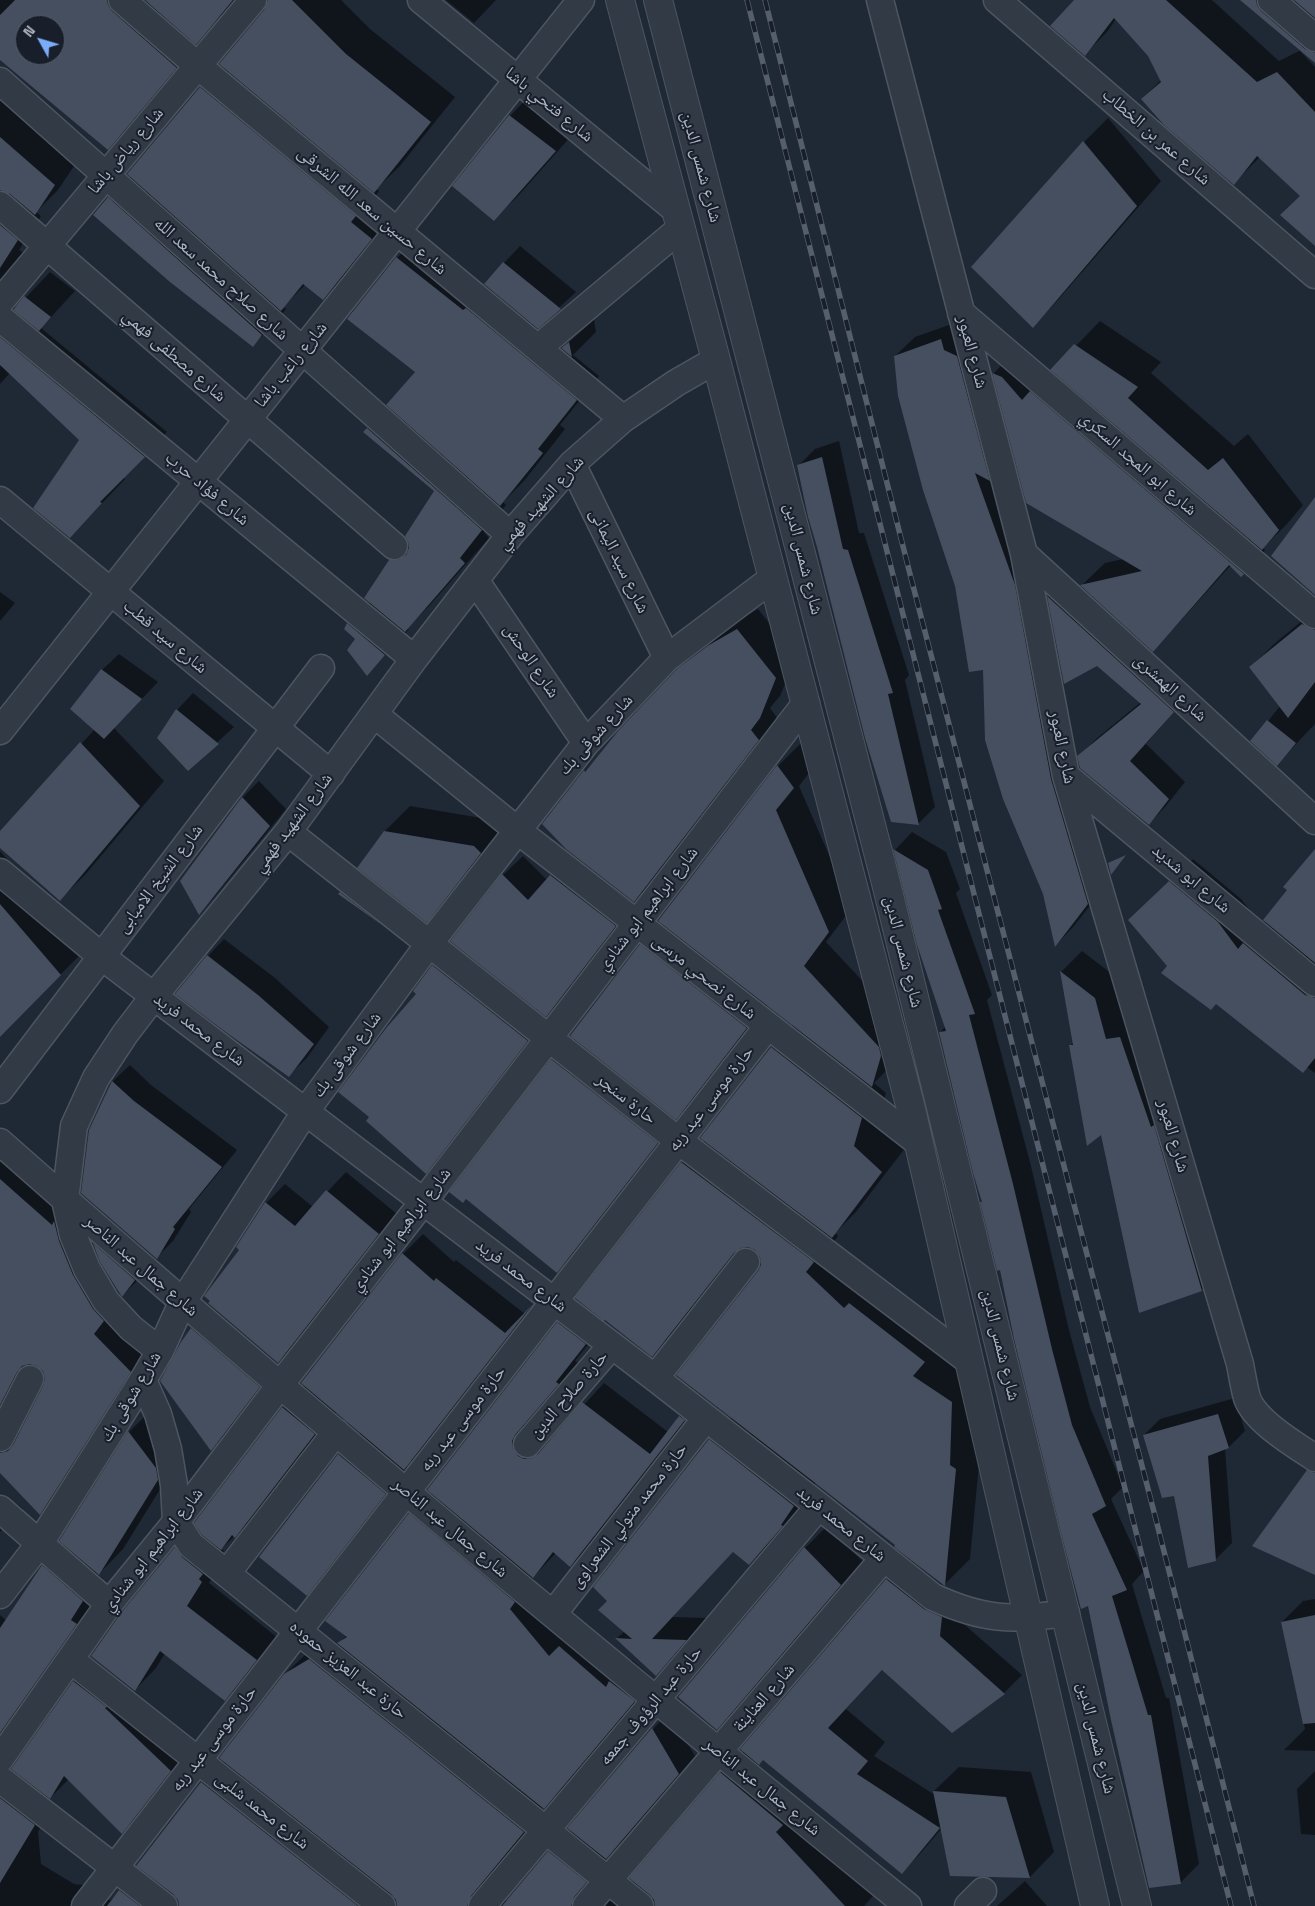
<!DOCTYPE html>
<html>
<head>
<meta charset="utf-8">
<style>
	body { margin:0 }
	#map { position:relative; width:1315px; height:1906px; overflow:hidden; background:#1f2835; font-family:"Space Grotesk",sans-serif }
	canvas { display:block }
	.north { position:absolute; left:15px; top:15px; width:50px; height:50px; box-sizing:border-box; background:#181f2a; border:1px solid #535b67; border-radius:50%; rotate:309deg; font-size:14px; font-weight:700; line-height:20px; text-align:center; color:#acb5c3 }
	.north::after { content:''; display:block; margin:auto; width:18px; height:22px; background:#7cacf8; clip-path:polygon(50% 0,100% 100%,50% 72%,0 100%) }
</style>
</head>
<body>
<div id="map">
<canvas width="1315" height="1906"></canvas>
<div class="north">N</div>
</div>
<script>
const context = document.querySelector('canvas').getContext('2d');
context.lineJoin = 'round';
function fill(path, color) {
  context.fillStyle = color;
  context.fill(path, 'evenodd');
}
function trace(path, color, width, dash) {
  context.strokeStyle = color;
  context.lineWidth = width;
  context.lineCap = dash ? 'butt' : 'round';
  context.setLineDash(dash || []);
  context.stroke(path);
}
function drawText(font, color, halo, rows, align = 'center') {
  context.font = font + ' "Space Grotesk","Noto Naskh Arabic",sans-serif';
  context.lineWidth = 4;
  context.setLineDash([]);
  context.textBaseline = 'middle';
  context.strokeStyle = halo;
  context.fillStyle = color;
  for (const [text, x, y, turn = 0] of rows) {
    context.save();
    context.translate(x, y);
    context.rotate((+turn || 0) * Math.PI / 180);
    context.textAlign = isNaN(turn) ? turn : align;
    if (halo) context.strokeText(text, 0, 0);
    context.fillText(text, 0, 0);
    context.restore();
  }
}
const shadow = new Path2D(`
	M0 0H236L198 40 200 42 132 124 108 148 0 56ZM25 25H55V55H25Z
	M269 0H341L370 29 455 97 399 167 376 189 379 191 375 197 396 213 348 274 323 298 306 284 283 307 286 309 277 321 253 345 109 198 131 176 201 88 223 66 266 10Z
	M446 0H496L474 23Z
	M1075 0H1212L1279 61 1301 50 1242 0H1315V47L1307 55 1301 50 1300 51 1315 67V245L1302 195 1260 157 1234 183 1142 99 1162 79 1149 56 1116 19 1107 32 1085 54Z
	M534 91 580 126 519 195 494 219 510 116Z
	M6 97 78 160 58 190 36 212 41 216 19 250 24 253 9 299 16 308 50 272 75 291 41 328 167 432 123 477 125 479 70 537 81 440 10 373 0 384V101Z
	M1108 118 1161 181 1057 301 1033 326 1084 142Z
	M420 235 485 286 504 263 520 246 576 292 539 326 564 347 594 319 596 332 573 355 599 376 560 425 565 429 524 481 503 502 506 505 484 532 489 538 429 606 407 628 409 629 391 649 367 674 357 639 348 624 370 602 390 560 409 541 435 491 365 432 390 406 416 372 397 258Z
	M960 321 1070 759 1107 884 1074 926 1056 945 1045 894 984 669 956 586 895 356 915 337Z
	M1100 321 1161 362 1151 373 1234 446 1248 434 1303 505 1287 524 1263 548 1265 550 1263 553 1241 576 1231 565 1175 627 1153 650 1082 585 1105 563 1123 559 1027 502 994 373 1016 350 1045 378Z
	M839 441 859 533H864L909 675 905 680 935 807 918 824 799 465 815 449Z
	M1065 580 1189 694 1146 744 1185 782 1165 807 1149 824 1079 756 1096 739 1141 702 1097 664 1065 682 1048 596Z
	M0 592 15 603 0 621Z
	M758 609 796 657 780 696 770 708 778 719 654 880 634 901 544 824 585 771 679 669 700 648 731 625Z
	M1315 610V724L1277 764 1252 741 1280 706 1251 667 1274 644Z
	M119 654 158 682 114 728 164 781 85 875 60 899 0 846V832L95 729 102 670Z
	M193 693 234 727 188 769 158 738 177 710Z
	M801 743 816 764 799 786 852 908 826 942 902 1023 895 1062 874 1083 886 1093 878 1121 906 1147 856 1212 835 1233 838 1236 831 1245 978 1376 981 1443 970 1559 945 1584 816 1482 802 1502 804 1503 771 1542 749 1564 734 1551 672 1617 707 1618 678 1652 656 1674 617 1638 625 1631 609 1600 710 1440 732 1417 759 1272 762 1265 761 1256 756 1249 748 1246H743L677 1329 652 1355 577 1298 682 1163 705 1140 702 1138 772 1047 794 1025 768 1005 697 1097 674 1120 678 1122 578 1250 557 1271 552 1060 575 1038 641 945 663 923 660 920 778 766Z
	M259 781 286 809 215 896 199 913 182 881 243 797Z
	M410 806 499 821 505 827 451 896 427 921 403 902 382 924 340 894 363 870 385 831Z
	M912 832 946 852 960 889 956 893 992 995 987 1000 1031 1166 1069 1330 1090 1407 1123 1487 1111 1499 1144 1571 1132 1584 1166 1698H1169L1199 1864 1181 1882 1150 1886 1089 1604 940 1032 946 1026 918 945 895 850Z
	M0 851 85 950 12 1023 0 1013Z
	M1315 851V1073L1168 966 1153 897 1193 859 1241 899 1262 926Z
	M523 856 547 880 571 856 635 906 566 995 546 1015 452 941 503 875Z
	M224 939 275 978 329 1027 306 1059 289 1075 208 956Z
	M452 947 546 1021 445 1153 426 1172 371 1117 418 994 415 991 433 966Z
	M1082 951 1116 977 1223 1269 1201 1290 1070 1046 1074 1042 1061 972Z
	M130 1065 151 1085 237 1150 189 1209 191 1212 173 1241 157 1257 90 1130 113 1081Z
	M0 1139 80 1219 94 1253 114 1288 124 1299 115 1312 151 1350 61 1492 40 1513 0 1472ZM31 1363 38 1365 44 1371 46 1378 45 1386 21 1432 14 1430 7 1409Z
	M346 1172 397 1214 297 1343 278 1362 211 1301 241 1249 237 1247 266 1203 285 1184 313 1207Z
	M110 1228 139 1279 123 1295 102 1262 94 1244Z
	M423 1234 454 1262 456 1260 525 1314 540 1298 424 1449 406 1466 409 1469 331 1569 307 1594 260 1556 339 1455 361 1432 337 1412 260 1512 221 1549 224 1551 220 1556 223 1560 209 1583 278 1638 247 1678 225 1700 165 1653 156 1668 135 1690 176 1548 198 1526 196 1523 283 1407 306 1385 302 1383 403 1254Z
	M578 1303 605 1323 575 1361 578 1363 535 1413 532 1419 546 1439 553 1438 604 1383 668 1432 680 1417 700 1396 704 1400 688 1421 681 1416V1419L686 1423 591 1545 570 1566 556 1553 532 1578 535 1580 530 1587 627 1665 632 1660 655 1680 565 1786 542 1809 545 1811 491 1874 488 1881 500 1900H509L549 1852 571 1830 569 1828 653 1729 669 1712 695 1756 623 1841 605 1859 607 1861 592 1881 605 1900 614 1899 633 1880 631 1878 721 1773 744 1751 742 1749 887 1580 905 1561 957 1618 1022 1675 1004 1693 883 1669 846 1709 885 1742 874 1756 935 1795 934 1791 959 1767 1031 1772 1054 1852 1030 1877 951 1875 942 1828 920 1854 902 1872 764 1758 757 1764 803 1803 883 1885 864 1906H0V1615L7 1621 43 1566 65 1544 61 1540 129 1432 153 1408 180 1443 182 1454 123 1549 98 1575 103 1579 91 1599 97 1603 7 1764 12 1770 74 1682 94 1662 126 1687 190 1750 142 1812 122 1832 69 1779 49 1799 55 1803 38 1832 41 1864 74 1884 91 1886 104 1900H111L141 1867 201 1782 224 1760 285 1674 307 1653 331 1639 338 1644 347 1635 410 1514 432 1492 558 1323Z
	M208 1312 275 1370 227 1433 211 1449 191 1329Z
	M1235 1398 1245 1431 1229 1447 1225 1449 1232 1543 1215 1560 1175 1494 1144 1435 1160 1419Z
	M14 1502 23 1509 0 1532V1510Z
	M827 1526 863 1562 739 1706 717 1729 805 1548Z
	M1315 1599V1751L1284 1750 1305 1729 1282 1622 1303 1601Z
	M1314 1772H1315V1835L1301 1834 1297 1789Z
	M1025 1881 1047 1906H997Z`);
const building = new Path2D(`
	M15 0H107L108 5 112 11 177 68 108 150 0 60V15ZM25 25H55V55H25Z
	M145 0H233L196 45Z
	M268 0H292L346 54 431 122 374 193 219 64 264 10Z
	M1074 0H1166L1257 82 1277 72 1315 112V246L1280 215 1300 196 1257 156 1234 185 1164 125 1141 99 1161 82 1148 56 1114 18 1085 56 1050 26Z
	M1240 0H1256L1257 5 1261 11 1305 49 1315 53V63Z
	M1294 0H1315V18Z
	M200 87 356 216 351 222 372 239 323 300 303 284 281 311 127 174Z
	M509 115 556 151 494 221 452 186Z
	M0 137 55 185 35 215 10 194 0 190Z
	M1083 141 1137 206 1033 328 971 267Z
	M108 197 262 335 253 347 170 282 93 215Z
	M0 225 18 240 0 268Z
	M396 257 463 310 466 308 577 400 538 449 543 453 500 506 386 405 415 372 347 319Z
	M503 262 561 309 538 329 484 284Z
	M24 296 51 317 39 331 13 310Z
	M0 337 145 457 100 502 102 503 70 538 33 508 79 440 0 365Z
	M941 339 944 350 957 356 990 481 975 473 1015 585 1051 779 1088 904 1055 947 1043 894 1003 799 985 740 983 670 969 672 955 586 923 490 898 396 894 356Z
	M569 342 572 357 561 348Z
	M1074 344 1138 387 1128 398 1208 470 1223 458 1279 530 1262 550 1050 370Z
	M992 373 1002 377 1022 400 1030 391 1244 574 1241 577 1229 565 1153 652 1080 585 1142 571 1026 503Z
	M367 428 482 530 460 558 465 563 405 632 364 598 389 560H398L406 555 409 548 408 542 405 536 434 491 363 432Z
	M822 457 843 549 848 550 893 693 888 694 919 825 891 822 865 738 817 547 808 517 797 465Z
	M1315 497V595L1271 556Z
	M1047 596 1174 712 1130 761 1169 799 1149 825 1080 768 1077 756 1141 704 1097 666 1064 684Z
	M347 623 385 655 367 676 347 650 355 639 344 629Z
	M1302 624 1315 630V682L1288 718 1249 667Z
	M737 629 776 678 760 718 751 730 759 740 634 902 566 849 542 824 584 770 585 772 619 730 678 668 709 645Z
	M101 669 142 699 104 739 70 709Z
	M176 709 219 744 188 771 157 738Z
	M1267 720 1296 743 1277 766 1250 741Z
	M80 742 140 806 60 901 0 848V831Z
	M777 765 794 788 776 810 829 932 804 966 879 1047 881 1056 872 1087 658 921Z
	M242 797 270 826 199 915 180 881Z
	M384 831 474 846 481 853 427 923 357 868Z
	M893 849 928 870 942 909 938 910 975 1014 969 1015 1013 1184 1052 1349 1072 1425 1106 1506 1092 1514 1127 1590 1112 1596 1148 1715H1151L1181 1884 1149 1888 1111 1720 1088 1606 1081 1609 1063 1541 1014 1339 1000 1270 997 1271 980 1202H982L973 1173 939 1032 946 1031 917 945Z
	M1315 849V963L1263 920 1287 890 1283 887Z
	M1126 855 1111 875 1108 863Z
	M502 874 528 900 550 875 616 926 546 1017 450 941Z
	M1169 881 1218 922 1238 949 1243 943 1305 995 1315 998V1058L1303 1073 1216 1004 1211 1010 1161 973 1167 966 1128 920Z
	M340 892 382 925 338 894Z
	M0 904 61 975 0 1037Z
	M640 944 747 1028 676 1120 570 1036Z
	M207 955 258 995 314 1044 289 1077 227 1033 175 994Z
	M432 965 528 1041 426 1174 366 1121 369 1117 338 1092 387 1027 416 994 413 991Z
	M1060 971 1095 998 1106 1039 1120 1037 1151 1127 1154 1125 1202 1291 1139 1313 1101 1135 1087 1146 1069 1045H1073Z
	M771 1047 862 1118 854 1146 882 1172 832 1238 700 1138Z
	M551 1059 658 1143 557 1273 466 1199 463 1203 449 1192Z
	M112 1081 134 1101 222 1167 173 1227 175 1229 157 1259 81 1193 89 1130Z
	M681 1162 814 1262 806 1272 844 1308 849 1303 925 1362 913 1376 952 1402 950 1465 956 1469 945 1586 894 1547 895 1545 676 1375 758 1271 761 1265 760 1257 755 1250 748 1247 741 1248 734 1253 652 1357 605 1320 604 1321 575 1298Z
	M0 1179 52 1225 54 1221 59 1241 73 1275 93 1309 104 1321 94 1334 131 1372 40 1515 0 1473V1453L8 1451 13 1445 43 1386 45 1379 43 1371 37 1366 30 1364 22 1366 17 1372 0 1405Z
	M326 1190 379 1234 278 1363 208 1303 210 1301 204 1296 239 1250 236 1247 265 1202 295 1226Z
	M93 1243 135 1280 122 1297 100 1262Z
	M402 1253 434 1281 436 1278 505 1333 533 1304 404 1470 301 1383Z
	M557 1322 586 1344 556 1382 559 1384 515 1435 512 1441 513 1448 518 1456 524 1459 531 1458 538 1454 582 1402 650 1454 679 1416 685 1420 570 1567 553 1552 533 1578 427 1490Z
	M191 1328 260 1387 211 1451 160 1381 181 1342Z
	M282 1407 315 1434 235 1538 232 1535 221 1550 202 1535 194 1523Z
	M1218 1414 1229 1448 1208 1456 1216 1561 1188 1568 1174 1496 1162 1498 1143 1435Z
	M128 1431 156 1468 158 1480 99 1575 59 1541Z
	M709 1439 794 1506 781 1525 783 1526 749 1565 733 1552 652 1639 687 1640 656 1676 615 1638 632 1639 598 1610 607 1601 593 1587Z
	M338 1454 386 1494 307 1596 259 1557Z
	M1307 1470 1315 1473V1575L1252 1546Z
	M409 1513 515 1602 510 1609 549 1656 559 1646 606 1687 609 1681 635 1701 544 1809 337 1643 347 1637 325 1621Z
	M175 1547 182 1557 203 1574 199 1579 202 1582 187 1606 257 1660 225 1701 160 1651 135 1691 91 1656 121 1613Z
	M804 1547 841 1585 717 1730 678 1697Z
	M42 1565 83 1601 71 1620 77 1624 0 1733V1628Z
	M886 1579 924 1609 942 1617 940 1636 1005 1694 952 1733 882 1670 828 1728 868 1761 857 1774 940 1828 902 1874 763 1760 759 1765 740 1749Z
	M1315 1615V1723L1303 1724 1281 1622Z
	M309 1659 524 1832 471 1896 467 1906H397L396 1900 391 1894 219 1758 284 1674Z
	M73 1681 107 1707 105 1708 171 1771 122 1834 64 1776 50 1799 11 1769Z
	M652 1728 679 1774 606 1859 567 1828Z
	M720 1772 783 1825 776 1832 845 1906H655L654 1900 650 1895 629 1878Z
	M201 1782 358 1906H179L178 1900 173 1894 136 1866Z
	M933 1791 1006 1797 1030 1878 950 1876Z
	M0 1798 35 1825 0 1883Z
	M548 1851 587 1882 574 1897 571 1906H502Z
	M119 1890 140 1906H107Z`);
const minor = new Path2D(`
	M122 0 198 66 623 419
	M421 0 676 210
	M880 0 1024 554 1066 776 1240 1364C1242 1375 1244 1387 1247 1398 1255 1421 1295 1445 1315 1458
	M997 0 1315 275
	M1271 0 1315 38
	M0 81 510 535
	M0 205 394 546
	M0 302 253 0
	M961 313 1315 615
	M0 318 414 659
	M538 348 681 228
	M572 464 667 658
	M0 500 331 774
	M1024 554 1315 821
	M475 580 586 743
	M374 714 517 830 919 1143
	M0 731 581 0
	M1066 776 1315 983
	M288 832 679 1141 969 1361
	M0 872 101 956 655 1378 819 1506 933 1597C983 1620 1012 1621 1066 1613
	M0 1090 321 668
	M0 1142C296 1404 601 1656 908 1906
	M160 1351 131 1328 106 1301 87 1269 73 1235 65 1200 74 1126 96 1078 125 1034 154 996 288 832 414 659 510 535 572 464 623 419 676 383 716 360
	M655 1378 746 1262
	M143 1380 158 1414 168 1449 174 1485 176 1522 191 1545 640 1906
	M0 1438 30 1379
	M527 1444 612 1345
	M0 1509 109 1604
	M227 1573 336 1432
	M0 1595 40 1543 143 1380 160 1351 182 1303 305 1112 429 944 586 743 667 658 773 578
	M553 1614 706 1418
	M71 1660 382 1906
	M0 1759 109 1604 176 1522 280 1385 423 1202 806 703
	M0 1779 164 1906
	M85 1906 767 1027
	M482 1906 819 1506
	M586 1906 884 1558
	M968 1906 983 1891`);
const tertiary = new Path2D(`
	M620 0 716 360 910 1105 1095 1906
	M658 0 886 883 1137 1906`);
const rail = new Path2D(`
	M747 0 1231 1906
	M765 0 911 578 1153 1508 1254 1906`);
const streetNames = [
	["شارع فتحي باشا",549,105,39],
	["شارع عمر بن الخطاب",1156,137,41],
	["شارع رياض باشا",126,151,-50],
	["شارع شمس الدين",701,167,75],
	["شارع حسين سعد الله الشرقى",372,211,40],
	["شارع صلاح محمد سعد الله",221,279,42],
	["شارع العبور",972,352,75],
	["شارع مصطفى فهمي",174,356,41],
	["شارع راغب باشا",291,365,-51],
	["شارع ابو المجد السكري",1138,464,41],
	["شارع فؤاد حرب",207,489,40],
	["شارع الشهيد فهمي",541,503,-48],
	["شارع شمس الدين",803,559,76],
	["شارع سيد اليمانى",619,561,64],
	["شارع سيد قطب",165,637,40],
	["شارع الوحش",531,661,56],
	["شارع الهمشرى",1170,688,42],
	["شارع شوقى بك",596,735,-48],
	["شارع العبور",1062,747,78],
	["شارع الشهيد فهمي",293,823,-53],
	["شارع الشيخ الامبابى",160,879,-53],
	["شارع ابو شديد",1191,879,40],
	["شارع ابراهيم ابو شنادي",648,909,-52],
	["شارع شمس الدين",903,952,76],
	["شارع نصحي مرسى",704,977,38],
	["شارع محمد فريد",199,1030,37],
	["شارع شوقى بك",347,1055,-53],
	["حارة سنجر",626,1099,38],
	["حارة موسى عبد ربه",711,1099,-52],
	["شارع العبور",1173,1136,74],
	["شارع ابراهيم ابو شنادي",401,1230,-52],
	["شارع جمال عبد الناصر",141,1266,41],
	["شارع محمد فريد",521,1276,37],
	["شارع شمس الدين",1000,1345,76],
	["حارة صلاح الدين",569,1395,-49],
	["شارع شوقى بك",131,1397,-59],
	["حارة موسى عبد ربه",463,1419,-52],
	["حارة محمد متولي الشعراوى",629,1516,-52],
	["شارع محمد فريد",841,1524,39],
	["شارع جمال عبد الناصر",450,1528,40],
	["شارع ابراهيم ابو شنادي",153,1550,-52],
	["حارة عبد العزيز حموده",348,1670,39],
	["شارع العناينة",764,1698,-49],
	["حارة عبد الرؤوف جمعه",651,1706,-50],
	["شارع شمس الدين",1096,1738,76],
	["حارة موسى عبد ربه",214,1739,-52],
	["شارع جمال عبد الناصر",762,1787,39],
	["شارع محمد شلبى",262,1811,38]
];
fill(shadow, '#0007');
fill(building, '#454f60');
trace(minor, '#4d5561', 29);
trace(tertiary, '#4d5561', 30);
trace(minor, '#323a46', 26);
trace(tertiary, '#323a46', 28);
trace(rail, '#545e6d', 5.5);
trace(rail, '#181f2a', 4, [11]);
drawText('18px', '#acb5c3', '#181f2a', streetNames);
</script>
</body>
</html>
